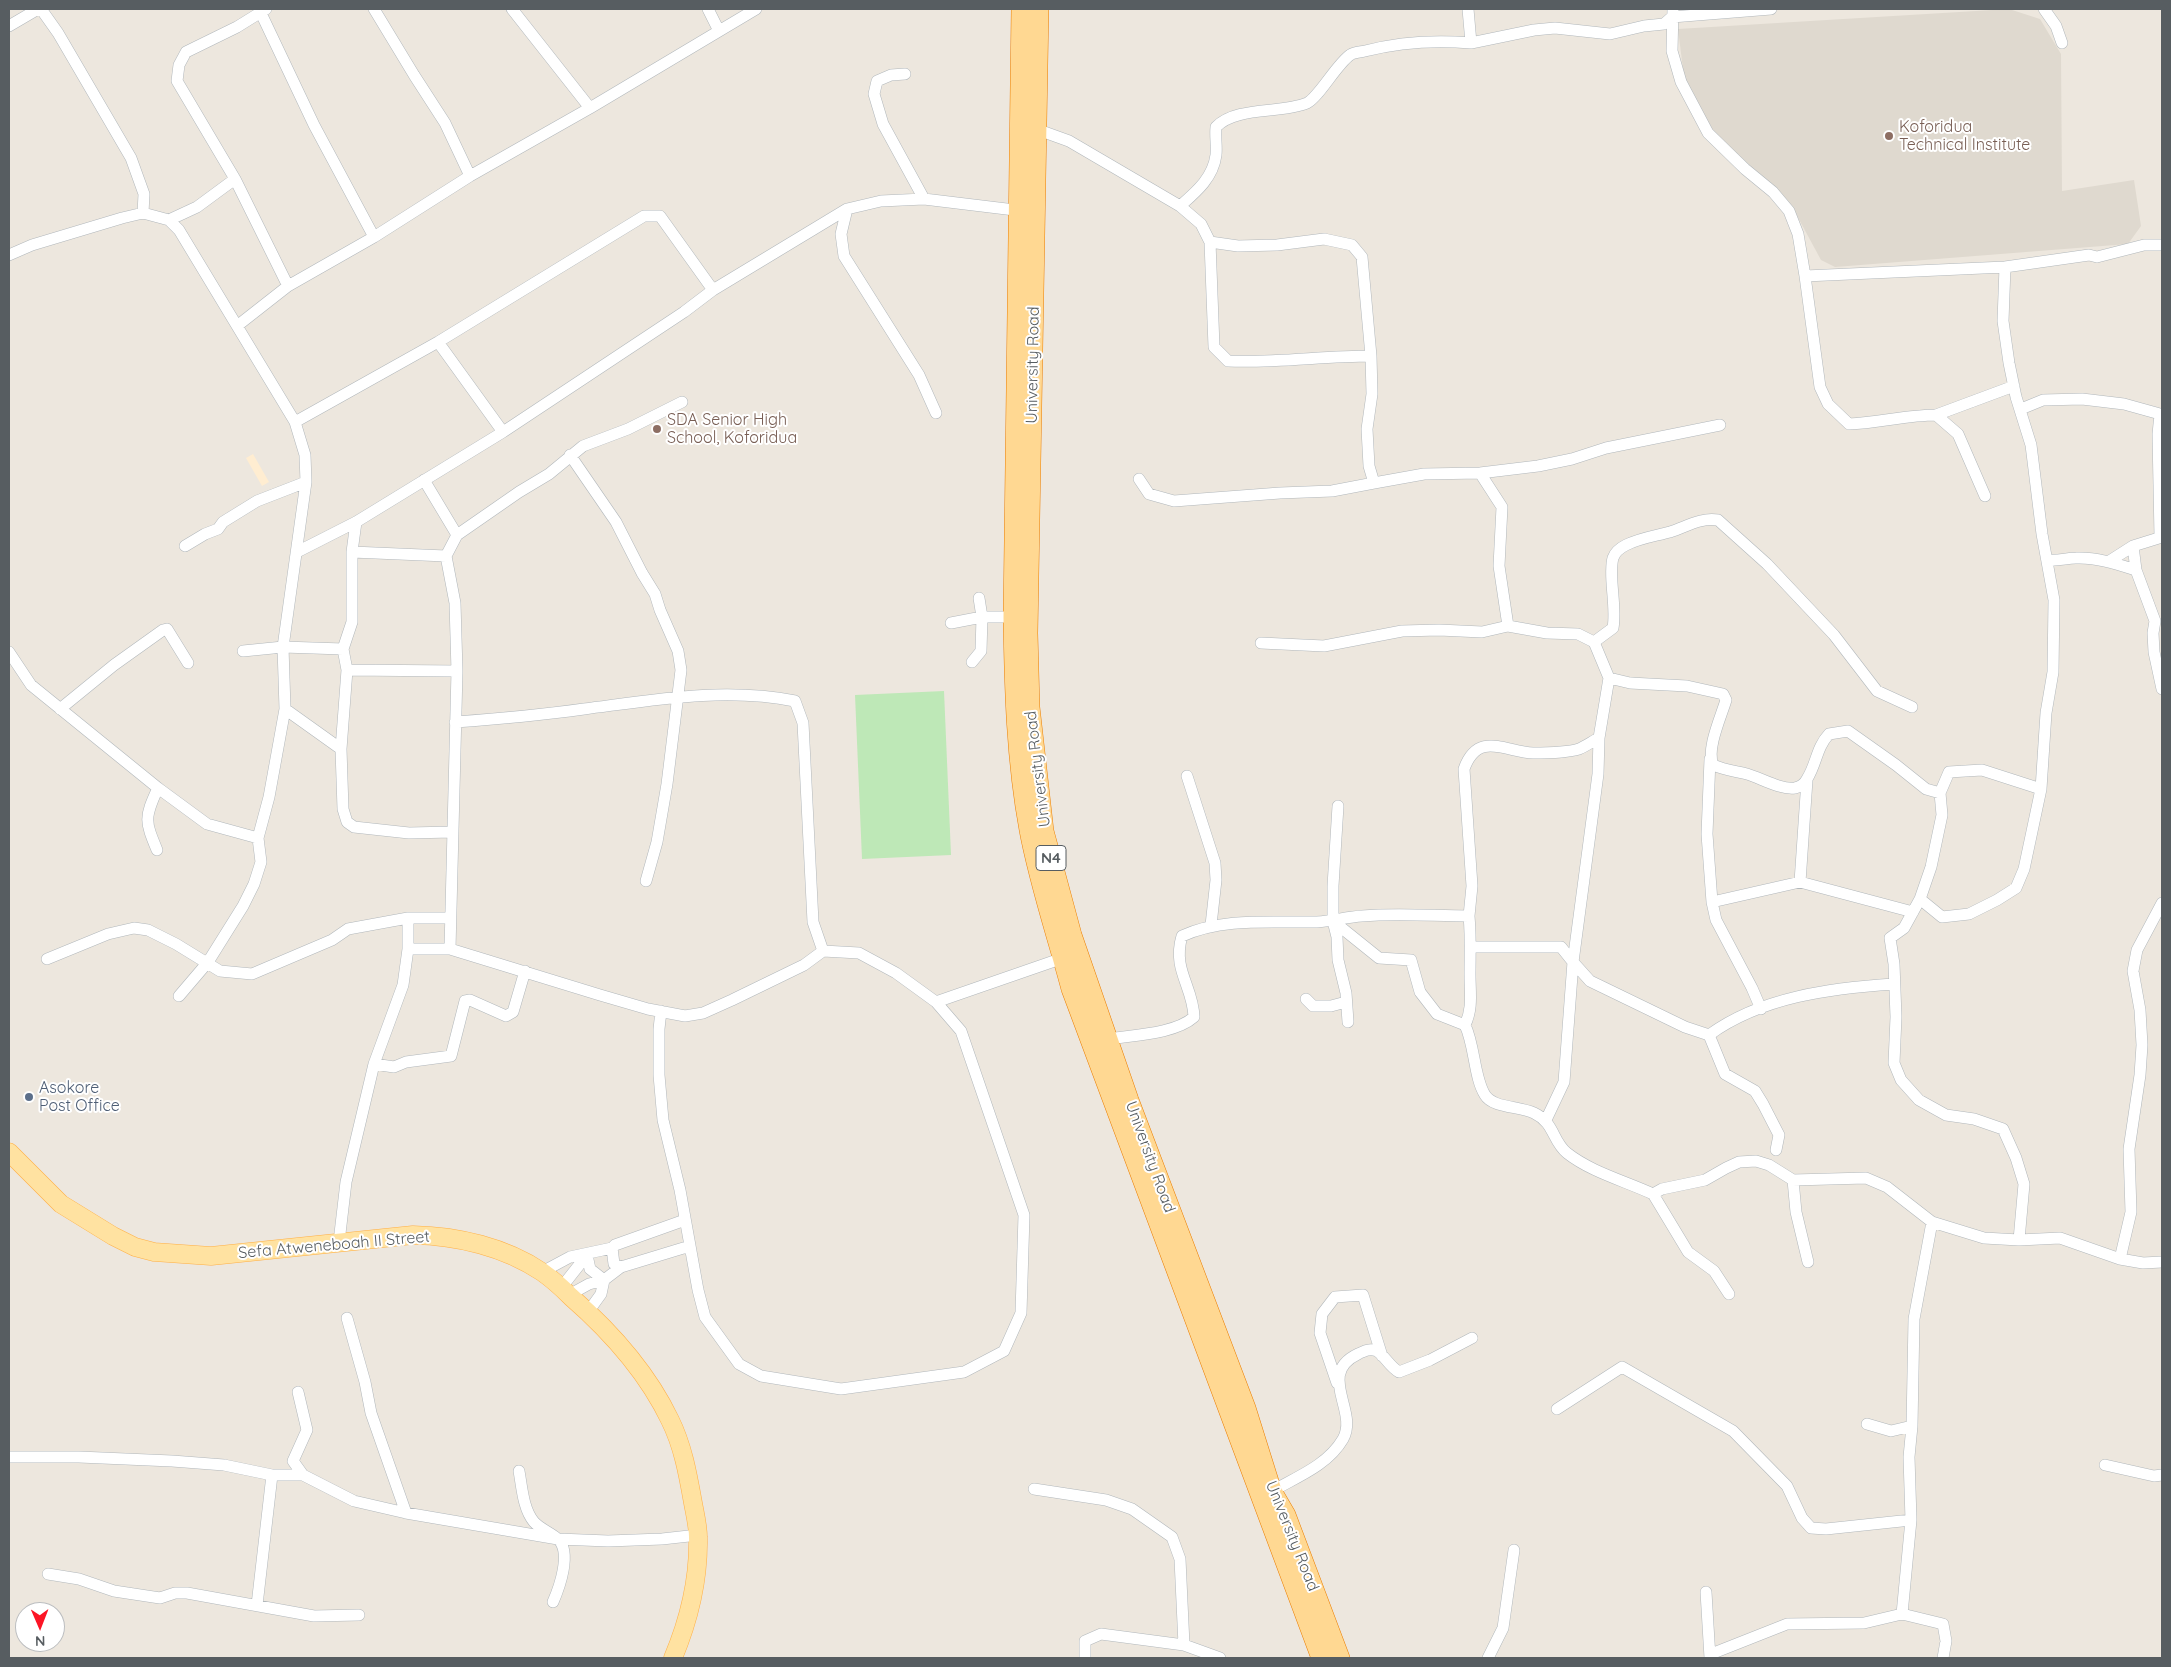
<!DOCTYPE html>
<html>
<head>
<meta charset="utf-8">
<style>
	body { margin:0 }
	#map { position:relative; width:2171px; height:1667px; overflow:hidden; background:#ede7de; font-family:Quicksand,sans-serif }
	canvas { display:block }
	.frame { position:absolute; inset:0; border:10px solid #575d61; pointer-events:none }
	.north { position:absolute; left:15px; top:1602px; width:50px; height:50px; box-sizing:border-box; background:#fff; border:1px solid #bcbec0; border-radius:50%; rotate:179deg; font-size:14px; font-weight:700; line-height:20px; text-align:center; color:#575d61 }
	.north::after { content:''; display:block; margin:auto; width:18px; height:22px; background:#fc1525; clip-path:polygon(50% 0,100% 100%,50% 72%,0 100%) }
</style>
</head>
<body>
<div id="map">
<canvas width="2171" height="1667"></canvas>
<div class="frame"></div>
<div class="north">N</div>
</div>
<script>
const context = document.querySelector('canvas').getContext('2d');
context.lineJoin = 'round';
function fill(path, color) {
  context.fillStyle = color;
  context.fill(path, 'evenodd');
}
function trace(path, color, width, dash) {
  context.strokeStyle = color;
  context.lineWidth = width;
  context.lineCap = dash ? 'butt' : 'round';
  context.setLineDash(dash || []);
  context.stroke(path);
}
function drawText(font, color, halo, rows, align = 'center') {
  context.font = font + ' Quicksand,sans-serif';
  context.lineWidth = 4;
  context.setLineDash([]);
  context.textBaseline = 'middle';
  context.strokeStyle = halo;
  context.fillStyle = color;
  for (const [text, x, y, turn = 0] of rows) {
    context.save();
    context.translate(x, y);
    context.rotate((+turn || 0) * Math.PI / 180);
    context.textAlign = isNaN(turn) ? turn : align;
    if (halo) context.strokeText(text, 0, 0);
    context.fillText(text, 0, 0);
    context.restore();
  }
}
const commercial = new Path2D(`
	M253 454 269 482 262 486 246 458Z`);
const education = new Path2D(`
	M2009 9 2040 19 2061 54 2062 191 2134 180 2141 226 2128 244 1835 267 1821 260 1795 212 1708 126 1684 77 1678 29Z`);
const green = new Path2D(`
	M944 691 951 855 862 859 855 695Z`);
const minor = new Path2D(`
	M41 9 58 33 131 158 144 194 143 213
	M259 9 314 125 374 237
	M266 9 237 27 186 52 179 65 177 81 235 179 288 286
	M374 9 414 75 445 123 470 176
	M512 9 590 108
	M708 9 719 31
	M1673 9 1672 51 1681 82 1708 133 1745 169 1773 192 1789 211 1798 234 1805 276 2005 267 2003 321 2009 363 2016 397 2031 445 2042 534 2054 600 2053 672 2046 713 2041 789 2024 869 2016 888 1997 900 1969 914 1942 917 1920 899
	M2044 9 2056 26 2062 43
	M9 26 38 9
	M1471 43 1534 30 1555 28 1610 34 1644 26 1664 24 1672 17 1771 9
	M905 74 891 75 877 81 874 94 883 124 924 199
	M1033 128 1069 141 1180 206 1201 224 1210 242 1238 246 1277 245 1324 239 1352 245 1362 257 1371 356 1372 394 1367 429 1369 466 1374 483 1424 474 1480 473 1538 466 1572 459 1606 448 1720 425
	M1180 206C1196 192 1213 178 1216 155 1217 146 1215 137 1216 127 1236 106 1281 114 1307 103 1318 98 1337 64 1350 55 1354 52 1361 52 1365 51 1400 42 1435 40 1471 43L1468 9
	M847 209 841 234 844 256 919 375 936 413
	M169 220 197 207 235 179
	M1210 242 1214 347 1228 361C1276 363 1323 356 1371 356
	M9 255 32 245 122 218 143 213 169 220 179 230 295 422 305 455 306 482 283 647 285 709 269 797 258 838 261 862 254 884 243 906 208 962 179 996
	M2005 267 2089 255 2097 257 2144 245H2162
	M1805 276 1820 387 1828 404 1849 424C1878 423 1907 415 1936 415L1958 434 1985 496
	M237 326 288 286 374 237 470 176 590 108 756 9
	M438 342 503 432
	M2021 409 2043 400 2082 399 2124 404 2160 414 2158 434 2160 537
	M1936 415 2014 386
	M295 422 438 342 644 216H660L713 290
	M570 455 616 522 642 573 655 594 660 610 678 651 681 670 667 784 657 842 646 881
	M1480 473 1502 507 1499 566 1508 626
	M1139 479 1149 494 1174 501 1280 493 1332 491 1374 483
	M424 480 457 535 446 556 455 603 457 671 450 949
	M356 522 352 552V622L343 649 347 670 341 749 343 809 347 822 354 827 409 833 452 832
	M457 535 519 492 549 474 583 446 628 429 682 402
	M185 546 205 534 218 529 223 522 257 501 306 482
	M297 552 356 522 503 432 684 312 713 290 847 209 881 201 924 199 1023 211
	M352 552 446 556
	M2048 560C2060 561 2066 558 2076 558 2096 557 2117 564 2136 570L2155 621 2153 633 2154 652 2162 689
	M2108 562 2133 546
	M2136 570 2133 546 2162 537
	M951 623 982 617 979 598
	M1594 642 1613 628C1617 606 1608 576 1613 558 1615 552 1620 548 1626 545 1640 538 1655 536 1670 532 1686 527 1701 517 1718 520L1767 564 1834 635 1877 691 1912 707
	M1261 643 1324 646 1402 631 1439 630 1482 632 1508 626 1547 633 1578 634 1594 642 1609 678 1599 738 1598 774 1573 962 1590 981 1685 1027 1709 1035 1725 1074 1755 1091 1763 1104 1779 1135 1776 1150
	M243 651 283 647 343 649
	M9 652 31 685 158 788 207 824 258 838
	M972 662 981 651 982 617H1013
	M347 670 457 671
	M1609 678 1630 683 1687 686 1723 694 1726 700C1721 717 1706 749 1713 765 1724 770 1735 771 1747 774 1761 778 1780 790 1795 788 1800 787 1805 783 1807 779 1817 763 1816 748 1829 734L1848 731 1896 765 1926 789 1940 793 1942 815 1931 867 1920 899 1904 928 1890 938 1894 964 1896 1017 1894 1063 1901 1080 1919 1100 1946 1115 1974 1119 2003 1129 2016 1158 2024 1184 2019 1240
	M60 709 114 665 163 630 167 629 188 663
	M285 709 341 749
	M1710 759 1707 834 1712 902 1716 920 1752 988 1761 1009
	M1187 776 1215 863 1216 880 1211 925
	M1940 793 1949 772 1982 770 2041 789
	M1338 806 1333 886V921L1337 937 1338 960 1346 993 1348 1022
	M157 850C145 821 144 818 158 788
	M1800 882 1913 912
	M1712 902 1800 882 1807 780
	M1333 921 1379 958 1411 960 1420 992 1437 1014 1465 1025C1475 1046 1474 1078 1485 1095 1493 1108 1519 1106 1534 1113 1555 1123 1552 1141 1567 1153 1591 1172 1625 1181 1653 1194L1662 1189 1705 1180 1726 1168 1739 1162 1756 1161 1769 1165 1793 1180 1866 1178 1887 1187 1932 1222 1984 1238 2019 1240 2060 1238 2120 1259 2143 1263 2162 1262
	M1472 947H1561L1573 962 1564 1082 1546 1120
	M408 949V918
	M47 959 108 934 134 928 148 930 176 944 220 971 252 974 332 940 348 929 408 918H450
	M1306 999 1313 1006H1331L1346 1002
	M936 1002 1063 958
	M661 1011 659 1029V1075L663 1120 680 1190 698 1290 705 1317 739 1364 761 1376 841 1389 964 1372 1004 1351 1021 1313 1024 1215 961 1031 936 1002 896 973 859 953 823 951
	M1465 1025C1473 1008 1470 993 1470 975 1470 955 1471 936 1469 916
	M1709 1035C1761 997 1831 988 1894 984
	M1108 1039C1133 1035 1175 1034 1194 1017 1193 986 1172 970 1182 936 1224 917 1272 923 1317 922 1333 921 1347 917 1362 916 1398 913 1434 916 1469 916L1472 886 1464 769C1478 730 1506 752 1533 753 1547 753 1566 753 1579 749 1586 746 1593 741 1599 738
	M374 1064 394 1067 406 1062 451 1056 465 1001 470 1000 506 1016 513 1012 525 971
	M1793 1180 1796 1212 1808 1262
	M1653 1194 1688 1252 1714 1271 1729 1294
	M685 1220 615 1245 612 1248 614 1264 621 1267 690 1246
	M339 1242 346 1182 374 1064 403 985 408 949H450L600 995 648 1009 685 1016 703 1013 732 1000 804 965 823 951 813 922 803 723 795 701C724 687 654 700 584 709 541 715 498 719 455 722
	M587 1255 590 1269 604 1280
	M2120 1259 2131 1212 2129 1149 2140 1075 2142 1045 2140 1010 2133 971 2137 950 2162 903
	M542 1272 570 1257 612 1248
	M561 1288 587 1255
	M569 1295 589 1284 604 1280 621 1267
	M588 1312 601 1294 604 1280
	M347 1318 365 1382 371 1413 406 1513
	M1337 1383 1320 1333 1322 1314 1335 1297 1363 1295 1382 1356
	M298 1392 307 1430 293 1461 303 1475
	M1557 1409 1622 1367 1733 1431 1787 1486 1802 1518 1811 1528 1826 1529 1911 1520
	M1867 1424 1891 1431 1912 1426
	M9 1457H79L172 1461 224 1465 272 1475H303L354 1501 406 1513 558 1539 608 1541 662 1539 698 1535
	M2105 1465 2154 1476 2162 1475
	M519 1471C522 1487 523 1509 534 1522 540 1529 552 1533 559 1540 571 1554 560 1586 553 1602
	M1034 1489 1106 1500 1132 1509 1172 1537 1180 1559 1184 1645
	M1272 1491C1297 1477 1328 1465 1343 1439 1359 1411 1316 1374 1358 1354 1364 1351 1370 1348 1377 1351 1385 1356 1389 1366 1399 1372L1430 1360 1472 1338
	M48 1574 79 1579 114 1591 160 1598 175 1593H187L314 1616 359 1615
	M1706 1592 1710 1658
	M257 1605 272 1475
	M1902 1614 1911 1520 1909 1457 1912 1426 1914 1319 1932 1222
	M1711 1654 1787 1624 1864 1623 1902 1614 1943 1624 1946 1641 1943 1658
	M1085 1658V1641L1101 1634 1184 1645 1220 1658
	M1488 1658 1503 1628 1514 1550`);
const primary = new Path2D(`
	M9 1152 61 1204 113 1236 135 1247 154 1252 211 1256 413 1235C458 1236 505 1247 542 1272 552 1279 562 1288 571 1297 610 1331 647 1372 670 1420 683 1446 688 1475 693 1503 695 1514 698 1526 698 1537 699 1579 689 1620 673 1658`);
const trunk = new Path2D(`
	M1021 9 1013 617C1014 688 1016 760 1029 830 1039 884 1057 936 1071 989L1321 1658
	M1039 9 1028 633 1030 707 1044 831 1072 935 1129 1100 1246 1408 1272 1491 1286 1515 1340 1658`);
const markers = [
	[1889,136,5,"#8d6e63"],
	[657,429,5,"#8d6e63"],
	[29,1097,5,"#5c6f8a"]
];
const shields = [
	[1051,858,30]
];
const shieldNames = [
	["N4",1051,858]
];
const educationNames = [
	["Koforidua",1899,127],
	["Technical Institute",1899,145],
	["SDA Senior High",667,420],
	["School, Koforidua",667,438]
];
const streetNames = [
	["University Road",1033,365,-89],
	["University Road",1038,769,-97],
	["University Road",1150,1157,70],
	["Sefa Atweneboah II Street",334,1245,-5],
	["University Road",1292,1536,68]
];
const serviceNames = [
	["Asokore",39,1088],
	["Post Office",39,1106]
];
fill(commercial, '#ffedd1');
fill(education, '#dfd9cf');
fill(green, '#bee8b7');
trace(minor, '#b1b7bb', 12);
trace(primary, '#ffaf45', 19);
trace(trunk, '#eb7e00', 20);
trace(minor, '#fff', 11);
trace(primary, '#ffe2a1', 18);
trace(trunk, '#ffd892', 19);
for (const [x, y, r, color] of markers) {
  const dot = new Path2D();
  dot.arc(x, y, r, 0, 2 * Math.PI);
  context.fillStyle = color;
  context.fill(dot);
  trace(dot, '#fff', 2);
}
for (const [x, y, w] of shields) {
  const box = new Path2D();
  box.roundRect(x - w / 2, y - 12.5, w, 25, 4);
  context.fillStyle = '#fff';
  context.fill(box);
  trace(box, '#575d61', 1);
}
drawText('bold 15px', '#575d61', null, shieldNames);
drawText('16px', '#785e54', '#fff', educationNames, 'left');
drawText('16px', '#575d61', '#fff', streetNames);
drawText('16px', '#4e5e75', '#fff', serviceNames, 'left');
</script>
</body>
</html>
